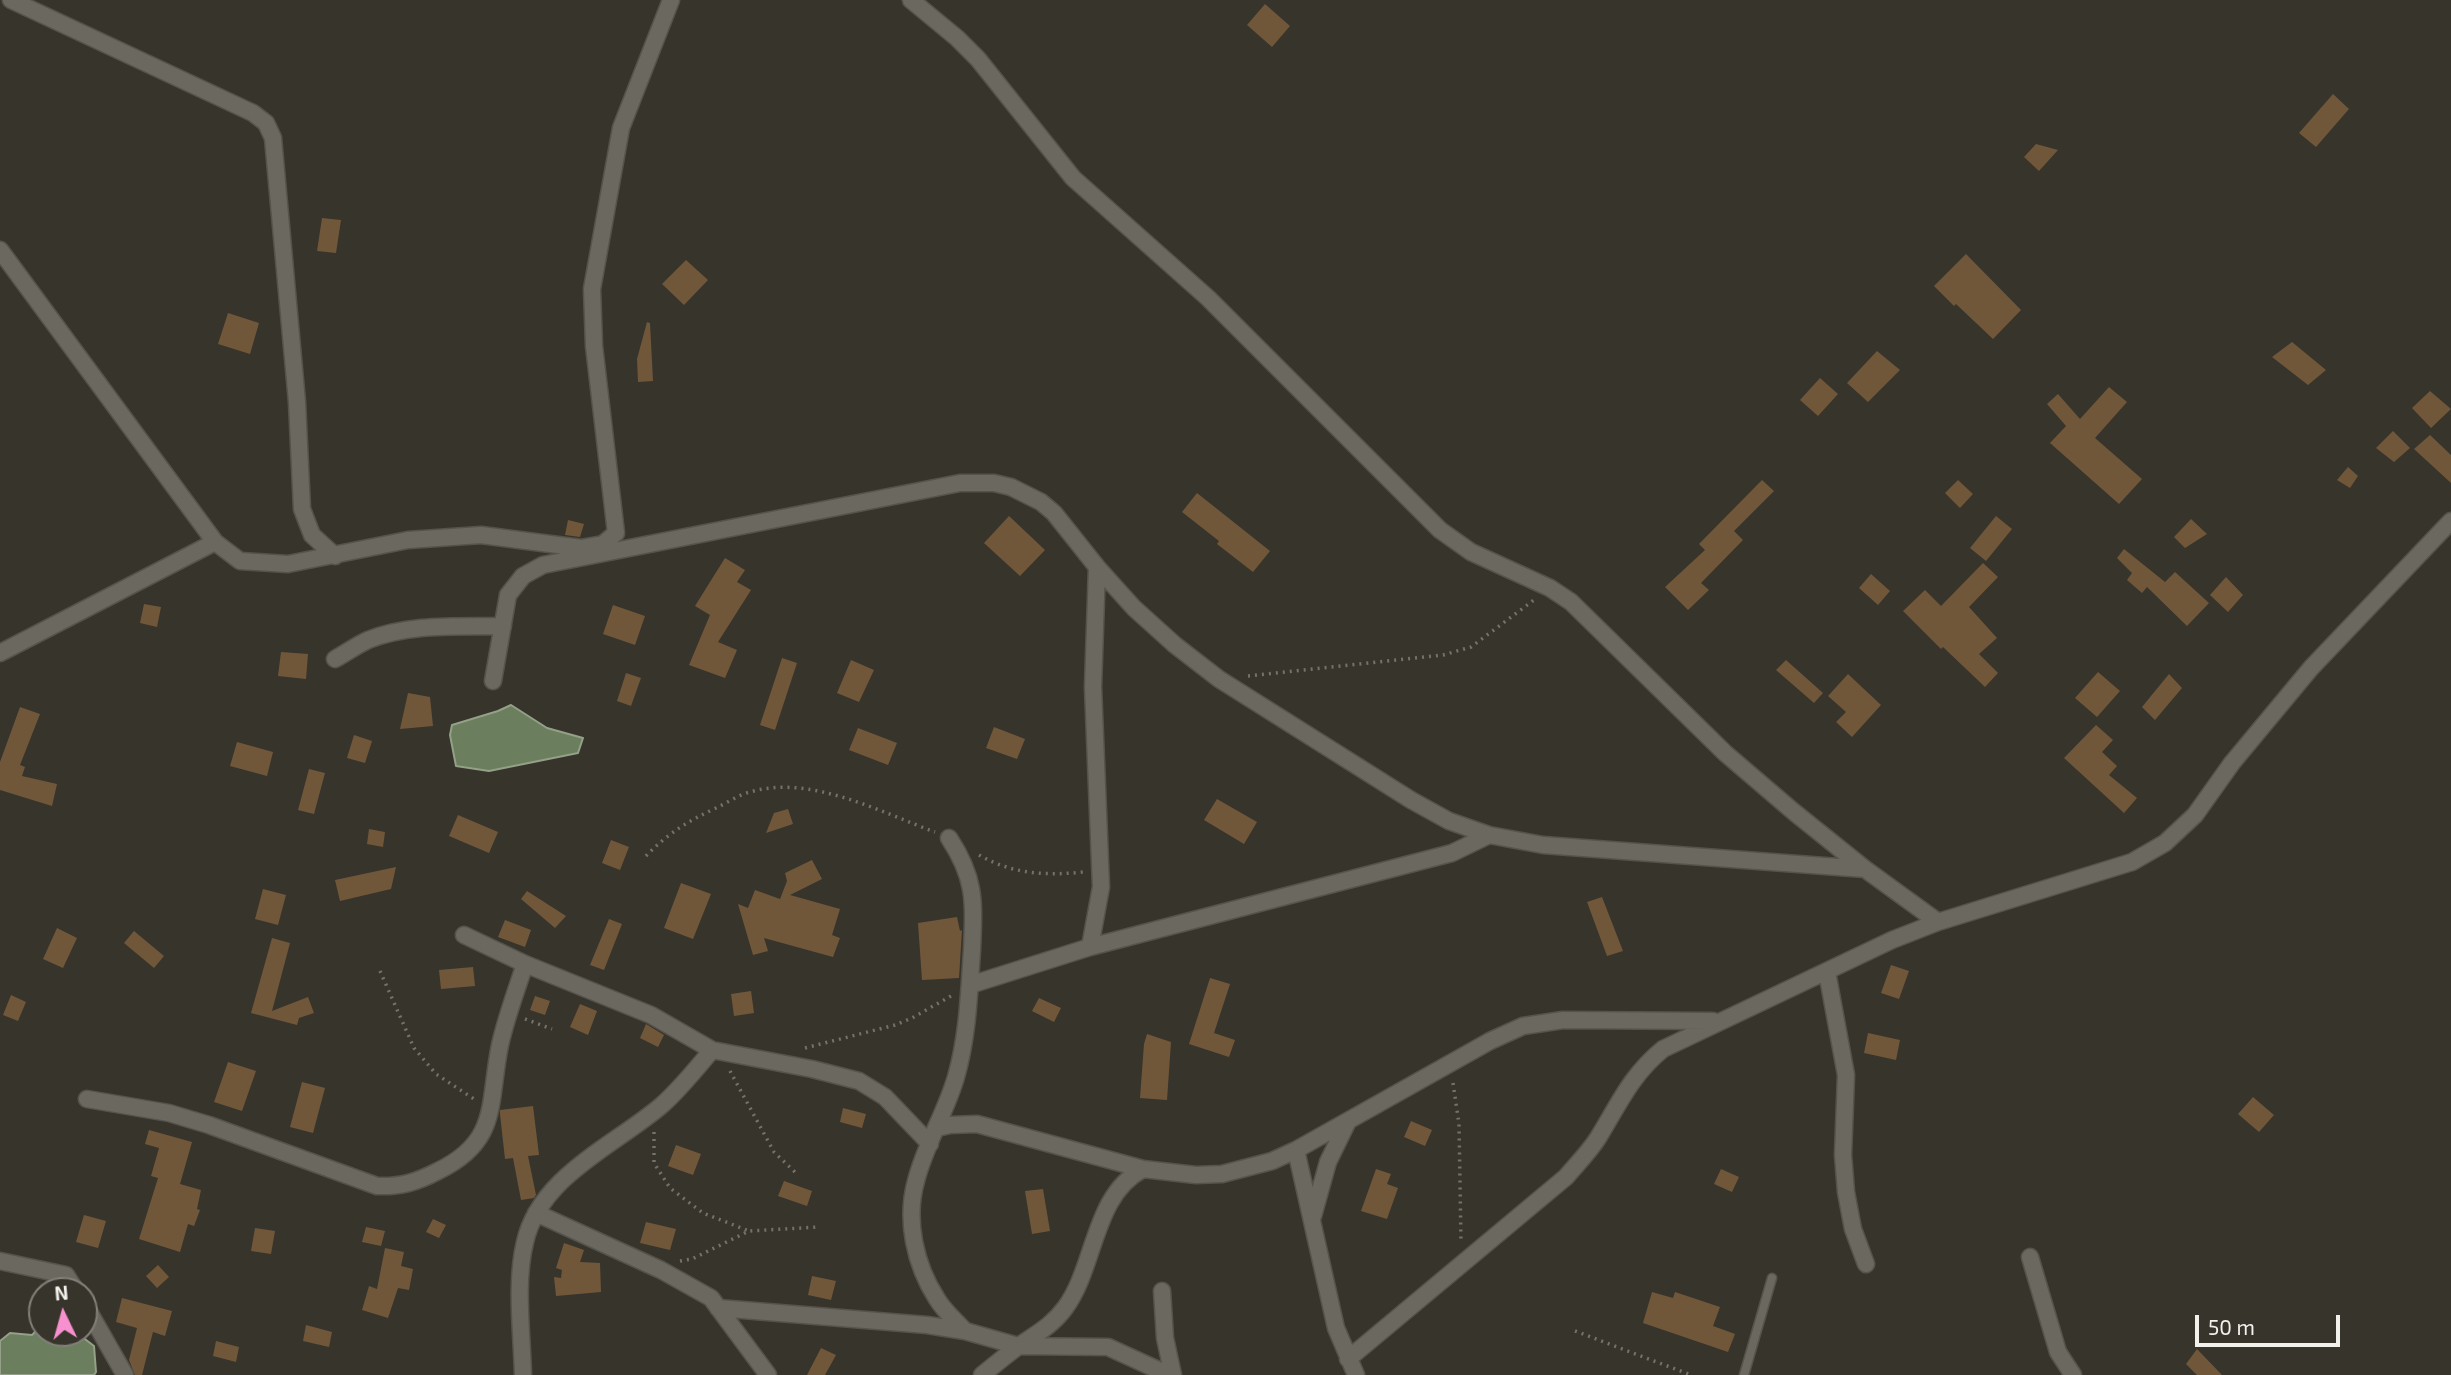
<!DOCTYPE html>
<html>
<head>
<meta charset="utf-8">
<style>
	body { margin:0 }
	#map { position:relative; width:2451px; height:1375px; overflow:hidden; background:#37342c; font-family:"Exo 2",sans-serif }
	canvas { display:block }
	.north { position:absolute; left:28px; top:1277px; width:70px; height:70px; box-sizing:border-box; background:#37342c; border:2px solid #828079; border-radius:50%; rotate:355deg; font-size:19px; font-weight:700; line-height:28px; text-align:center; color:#f3f1ec }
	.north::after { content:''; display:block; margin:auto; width:24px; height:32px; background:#f790ce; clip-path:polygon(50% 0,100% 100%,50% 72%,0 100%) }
	.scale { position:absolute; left:2195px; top:1315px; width:145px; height:32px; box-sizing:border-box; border:4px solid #f3f1ec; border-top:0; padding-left:9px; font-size:21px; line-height:24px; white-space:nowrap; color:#f3f1ec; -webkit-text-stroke:5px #37342c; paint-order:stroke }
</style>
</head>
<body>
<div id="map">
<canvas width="2451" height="1375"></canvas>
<div class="north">N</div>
<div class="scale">50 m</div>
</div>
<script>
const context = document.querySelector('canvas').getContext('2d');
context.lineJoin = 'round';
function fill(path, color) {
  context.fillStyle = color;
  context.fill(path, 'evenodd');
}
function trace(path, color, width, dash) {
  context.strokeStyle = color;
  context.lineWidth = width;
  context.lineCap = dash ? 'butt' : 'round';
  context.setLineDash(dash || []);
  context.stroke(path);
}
const water = new Path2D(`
	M511 705 547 728 583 738 578 753 489 771 456 766 450 735 452 725 498 711Z
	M42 1325V1333H77L94 1346 96 1372 94 1375H0V1341L10 1333 32 1335Z`);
const building = new Path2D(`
	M1265 4 1290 26 1272 47 1247 25Z
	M2333 94 2349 109 2316 147 2299 133Z
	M2036 144 2058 150 2039 171 2024 157Z
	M322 218 341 220 336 253 317 251Z
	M1966 254 2021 310 1993 339 1956 304 1954 306 1934 286Z
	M686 260 708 280 684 305 662 284Z
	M228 313 259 323 250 354 218 344Z
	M647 322 650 323 653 381 638 382 637 359Z
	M2292 342 2326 370 2308 385 2272 357Z
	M1877 351 1900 370 1868 402 1847 383Z
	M1820 378 1838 394 1818 416 1800 400Z
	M2109 387 2127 402 2095 438 2142 479 2119 504 2050 443 2066 426 2047 404 2058 394 2080 419Z
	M2430 391 2451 409 2431 428 2412 408Z
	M2393 431 2410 448 2394 462 2376 448Z
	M2430 435 2451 455V483L2414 449Z
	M2348 467 2358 476 2350 488 2337 480Z
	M1762 480 1774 491 1734 531 1743 540 1701 583 1709 590 1688 610 1665 587 1705 550 1699 544Z
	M1958 480 1973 494 1960 508 1945 493Z
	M1197 493 1270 551 1253 572 1217 544 1219 541 1182 512Z
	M1009 516 1045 550 1020 576 984 543Z
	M1996 516 2012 529 1986 561 1970 548Z
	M2191 519 2207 534 2185 548 2174 537Z
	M568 520 584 524 580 537 565 535Z
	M2124 549 2165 582 2175 572 2209 603 2187 626 2147 587 2142 593 2127 580 2132 573 2117 558Z
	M725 558 745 570 737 582 751 590 718 642 737 650 725 678 689 665 710 615 695 606Z
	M1983 563 1998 577 1969 607 1997 638 1979 654 1998 673 1985 687 1943 647 1941 649 1903 611 1925 590 1941 606Z
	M1871 574 1890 591 1878 605 1859 588Z
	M2226 577 2243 595 2228 612 2210 595Z
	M144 604 161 607 157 627 140 623Z
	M613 605 645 616 635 645 603 634Z
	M281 652 308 654 306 679 278 676Z
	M782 658 797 663 775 730 760 725Z
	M851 660 874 670 859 702 837 693Z
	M1786 660 1823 693 1814 703 1776 670Z
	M2098 672 2120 691 2097 717 2075 698Z
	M626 673 641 678 631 706 617 701Z
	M1848 674 1881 705 1852 737 1836 722 1846 712 1828 696Z
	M2169 674 2182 688 2155 720 2142 707Z
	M408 693 430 697 433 726 400 729Z
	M20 707 40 714 20 765 25 767 22 776 57 784 52 806 0 790V762Z
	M2096 725 2113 740 2102 752 2117 766 2109 775 2137 798 2124 813 2064 758Z
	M994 727 1025 739 1017 759 986 748Z
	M858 728 897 743 888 765 849 750Z
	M354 735 372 741 365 763 347 758Z
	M237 742 273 752 267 776 230 766Z
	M309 769 325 773 314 814 298 810Z
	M1217 799 1257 822 1244 844 1204 820Z
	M788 809 793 824 766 833 774 813Z
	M458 815 498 832 489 853 449 836Z
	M369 829 385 832 383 847 367 844Z
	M611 840 629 847 620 870 602 863Z
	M812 860 822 879 790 895 840 909 832 935 840 938 833 957 764 938 768 951 753 955 738 904 748 908 755 890 780 899 787 881 785 873Z
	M396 867 391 889 340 901 335 880Z
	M681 883 711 894 693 939 664 928Z
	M263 889 286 895 278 925 255 919Z
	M527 891 566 916 555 928 521 899Z
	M1602 897 1623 951 1607 956 1587 902Z
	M957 917 960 931 962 930 959 978 922 980 918 923Z
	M609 919 622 924 604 970 590 965Z
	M505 920 531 930 525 947 498 937Z
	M57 928 77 938 63 968 43 959Z
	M134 931 164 956 154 968 124 943Z
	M272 938 290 943 272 1011 308 997 314 1013 299 1018 297 1025 251 1013Z
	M1891 965 1909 971 1899 999 1881 993Z
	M473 967 475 986 441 989 439 970Z
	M1210 978 1230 984 1214 1033 1235 1040 1229 1057 1189 1044Z
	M751 991 754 1013 734 1016 731 994Z
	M11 995 26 1002 18 1021 3 1015Z
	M535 996 550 1001 545 1015 530 1010Z
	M1039 998 1061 1008 1054 1022 1032 1011Z
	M580 1004 597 1011 588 1035 570 1027Z
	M646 1024 664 1035 658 1047 640 1038Z
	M1868 1033 1900 1040 1896 1060 1864 1053Z
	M1147 1034 1171 1042 1167 1100 1140 1098 1144 1044Z
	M228 1062 256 1071 242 1111 214 1102Z
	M302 1082 325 1088 313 1133 290 1127Z
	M2253 1097 2274 1115 2259 1132 2238 1114Z
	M533 1106 539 1155 528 1156 536 1195 534 1198 521 1200 513 1158 505 1159 500 1114V1110Z
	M843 1108 866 1114 862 1128 840 1122Z
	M1411 1121 1432 1130 1425 1146 1404 1137Z
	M149 1130 192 1142 180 1184 201 1190 197 1209 200 1210 194 1226 188 1224 180 1252 139 1239 158 1178 151 1176 159 1148 145 1144Z
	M676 1145 701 1154 693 1175 668 1166Z
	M1376 1169 1391 1174 1387 1184 1398 1188 1387 1219 1361 1211Z
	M1721 1169 1739 1177 1732 1192 1714 1184Z
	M784 1181 812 1191 807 1206 778 1196Z
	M1043 1189 1050 1231 1032 1234 1025 1191Z
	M84 1215 106 1221 98 1248 76 1242Z
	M433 1219 446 1225 439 1238 426 1232Z
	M646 1222 676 1229 670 1250 640 1243Z
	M366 1227 385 1231 381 1246 362 1242Z
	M255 1228 275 1231 271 1254 251 1251Z
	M564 1243 584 1250 580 1262 600 1263 601 1292 556 1296 554 1277 561 1278 562 1270 556 1268Z
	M385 1248 404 1252 401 1266 413 1269 409 1290 398 1288 388 1318 362 1310 369 1286 377 1289Z
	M158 1265 169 1277 157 1288 146 1276Z
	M812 1276 836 1281 831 1300 808 1295Z
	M1652 1292 1673 1298 1675 1292 1720 1307 1713 1326 1735 1334 1728 1352 1643 1323Z
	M122 1298 172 1311 165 1336 153 1332 142 1375H135L129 1360 137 1328 116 1322Z
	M306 1325 332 1332 329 1347 303 1341Z
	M216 1341 239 1347 236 1362 213 1356Z
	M821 1348 836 1355 825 1375H807Z
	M2197 1349 2222 1375H2197L2186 1364Z`);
const path = new Path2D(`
	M1248 676 1443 655 1471 647 1534 600
	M979 855C1012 874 1046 876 1083 872
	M646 856C667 834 688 821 716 808 727 803 738 795 750 792 810 774 880 812 935 832
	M380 971 414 1048 436 1074 474 1099
	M525 1019 552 1029
	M805 1048 895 1025 912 1018 951 996
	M730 1071 774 1152 797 1174
	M1453 1083 1459 1124 1461 1242
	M654 1132V1163L670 1188 703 1213 749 1231
	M680 1261 692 1259 749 1231 819 1227
	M1575 1331 1691 1375`);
const lane = new Path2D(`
	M1744 1375 1772 1278`);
const street = new Path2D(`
	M11 0 253 113 266 123 273 138 297 402 302 509 312 535 335 556
	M911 0 957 38 978 59 1073 178 1208 298 1440 530 1471 552 1550 588 1571 602 1725 753 1794 812 1865 869 1938 922
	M0 250 215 542 240 561 288 564 408 540 481 535 581 548 603 544 616 533 594 346 592 289 621 128 671 0
	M0 653 215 542
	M335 659C346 653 357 645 368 640 410 623 458 627 503 626
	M493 681 508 595 523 576 543 565 960 483H994L1011 487 1041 502 1054 513 1097 567 1134 608 1175 645 1219 679 1411 800 1449 821 1489 835 1543 845 1865 869
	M949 838C976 879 974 902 972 950 969 993 968 1035 956 1077 946 1112 925 1145 916 1181 905 1220 915 1265 937 1299 944 1311 956 1321 965 1331
	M464 935 525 964 651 1015 712 1050 812 1069 859 1081 885 1097 930 1144
	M1090 947 1101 887 1093 687 1097 567
	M1827 972 1846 1075 1843 1155 1846 1192 1853 1229 1866 1264
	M970 985 1090 947 1452 853 1489 835
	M87 1099 169 1113 209 1125 377 1186C401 1187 417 1182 438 1171 500 1141 488 1103 500 1045 506 1018 516 991 525 964
	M937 1128 950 1125 977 1124 1143 1169 1196 1175 1222 1174 1272 1161 1296 1150 1490 1041 1523 1026 1563 1020 1713 1021
	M1296 1150 1336 1328 1356 1375
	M536 1213 661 1270 711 1298 768 1375
	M1313 1216 1328 1162 1348 1121
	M2030 1257 2058 1352 2073 1375
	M0 1261 66 1275 76 1291
	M1162 1291 1165 1338 1173 1375
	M84 1303 125 1375
	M718 1308 927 1325 965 1331 1018 1346 1108 1347 1169 1375
	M1348 1359 1566 1177C1577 1164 1589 1152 1598 1138 1619 1104 1631 1075 1663 1049L1892 940 1938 922 2132 862 2165 843 2195 815 2232 763 2311 668 2451 521
	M523 1375C522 1334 515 1282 525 1242 540 1176 614 1146 662 1105 680 1089 696 1069 712 1050
	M982 1375C993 1366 1004 1357 1016 1348 1034 1335 1051 1327 1065 1308 1096 1266 1093 1195 1143 1169`);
fill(water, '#6b7e5d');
trace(water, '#94a088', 2);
fill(building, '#71573a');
trace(lane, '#55534c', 11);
trace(street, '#55534c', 19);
trace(path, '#74726b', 3.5, [2, 5]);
trace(lane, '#6b685f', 8);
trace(street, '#6b685f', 16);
</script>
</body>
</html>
